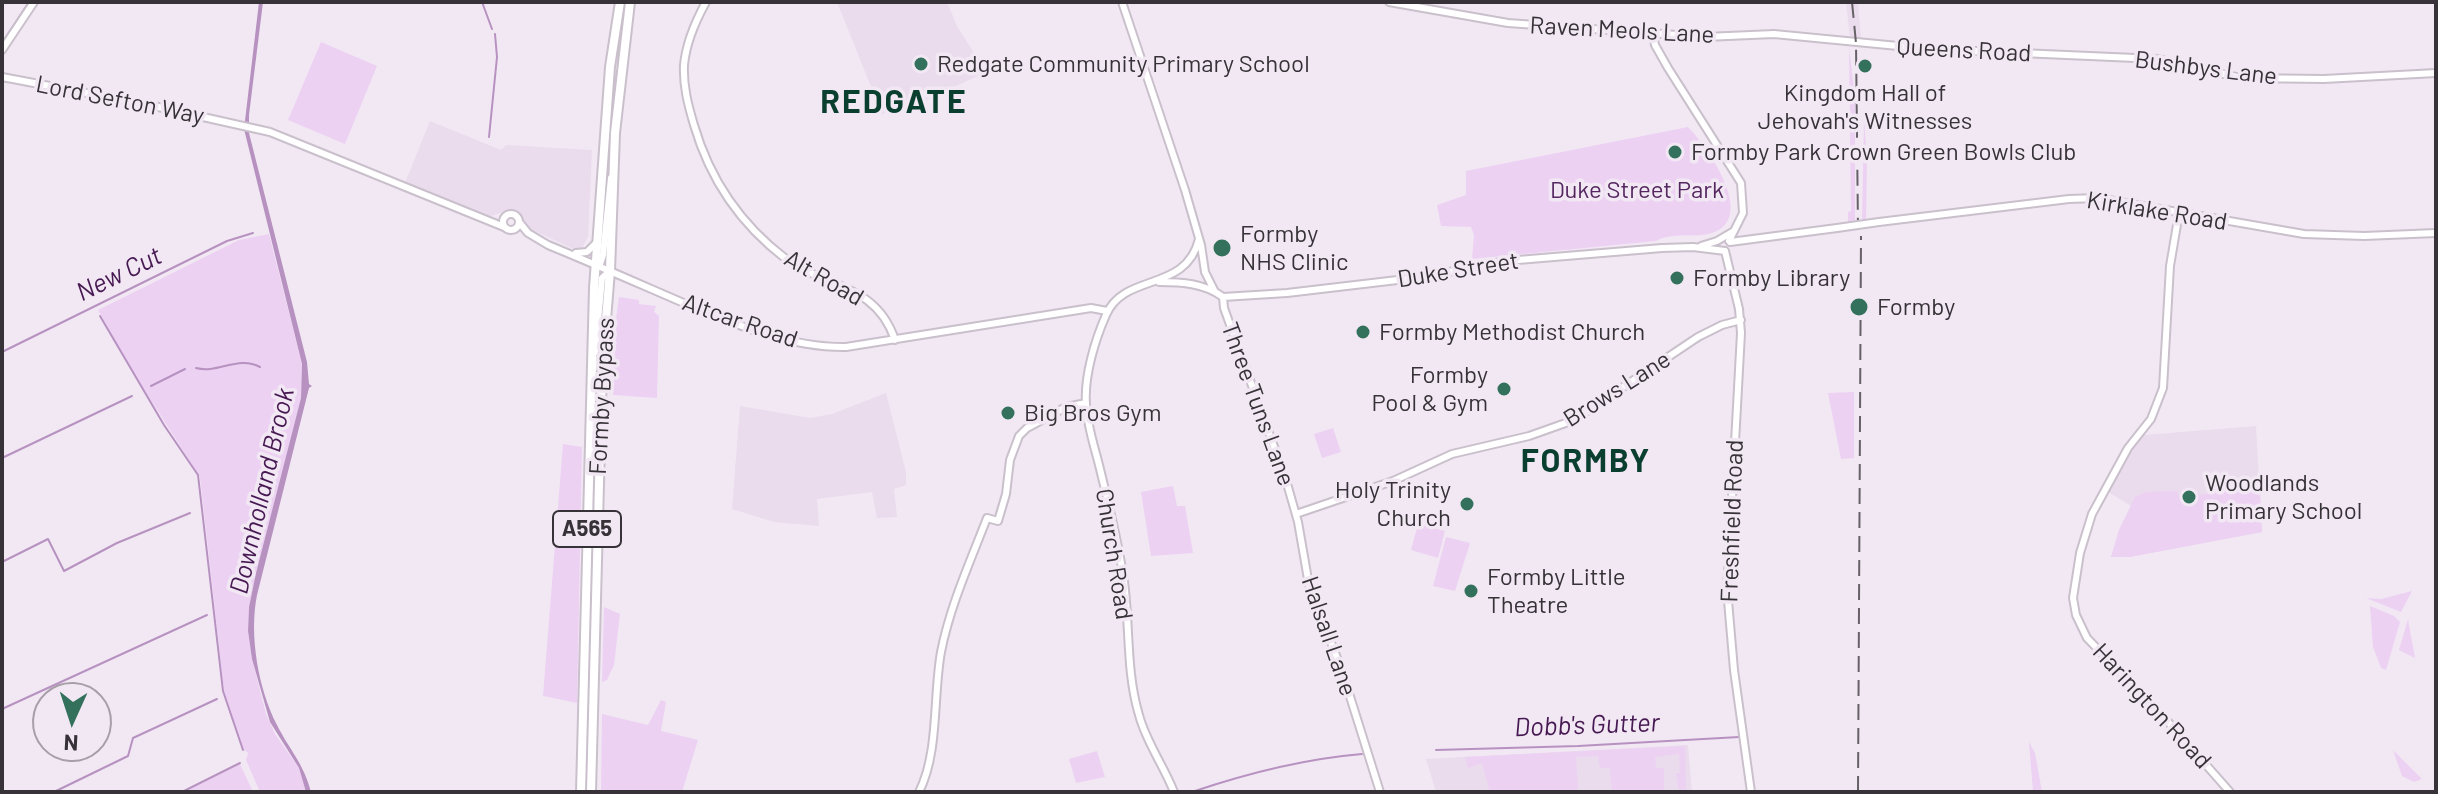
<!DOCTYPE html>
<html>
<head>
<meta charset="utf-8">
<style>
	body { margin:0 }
	#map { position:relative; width:2438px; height:794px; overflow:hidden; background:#f2e8f4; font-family:Barlow,sans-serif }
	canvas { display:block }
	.frame { position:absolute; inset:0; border:4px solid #363237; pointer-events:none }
	.north { position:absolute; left:32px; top:682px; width:80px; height:80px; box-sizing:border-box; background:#f2e8f4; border:2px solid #a79fa8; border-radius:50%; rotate:183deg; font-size:22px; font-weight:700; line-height:32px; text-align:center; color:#363237 }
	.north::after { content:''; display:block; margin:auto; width:28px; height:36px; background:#33715c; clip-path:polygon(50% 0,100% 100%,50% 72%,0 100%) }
</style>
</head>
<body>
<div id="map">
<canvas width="2438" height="794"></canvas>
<div class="frame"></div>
<div class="north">N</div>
</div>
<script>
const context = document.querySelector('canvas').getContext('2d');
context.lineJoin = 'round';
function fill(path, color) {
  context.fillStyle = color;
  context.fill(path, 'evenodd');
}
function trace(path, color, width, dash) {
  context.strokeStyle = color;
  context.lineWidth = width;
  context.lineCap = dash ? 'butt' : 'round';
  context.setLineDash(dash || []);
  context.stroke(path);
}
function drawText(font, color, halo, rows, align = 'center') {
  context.font = font + ' Barlow,sans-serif';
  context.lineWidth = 7;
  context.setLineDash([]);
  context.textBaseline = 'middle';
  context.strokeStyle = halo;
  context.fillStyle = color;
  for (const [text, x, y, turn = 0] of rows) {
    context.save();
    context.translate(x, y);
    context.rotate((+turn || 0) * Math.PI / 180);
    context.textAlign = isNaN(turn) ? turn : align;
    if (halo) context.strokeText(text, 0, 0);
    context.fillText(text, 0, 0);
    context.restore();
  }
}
const built = new Path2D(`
	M837 2H947L957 26 986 72 920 103 882 114Z
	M1846 2H1858L1861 39 1850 38Z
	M430 121 501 150 506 145 592 150 588 237 582 248 574 249 530 229 522 224V218L512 209 491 216 480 215 405 183Z
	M886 393 906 472V485L894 489 897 517 877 518 872 492 817 499 819 526 774 522 732 509 740 406 810 418 832 414Z
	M2256 426 2262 532 2130 557H2111L2119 530 2131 506 2108 492 2132 446 2144 435Z
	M1688 745 1692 792H1436L1426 759Z`);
const green = new Path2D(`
	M321 42 377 66 345 144 288 120Z
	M1849 47 1855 99V225L1848 226V212L1851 211Z
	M1864 118 1867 162 1866 224H1862Z
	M1688 127C1707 146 1758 218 1712 233 1693 239 1674 231 1656 241L1472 259 1474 235 1471 227 1441 226 1437 205 1466 195V171Z
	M269 234 302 364 301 398 256 573 249 607 248 631 252 659 266 714 275 734 299 768 306 792H260L246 760 248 753 243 749 224 691 200 477 127 363 98 310 239 240Z
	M619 297 639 300V304L656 306 654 312 659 316 657 398 613 395 616 319Z
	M1854 392V458L1841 459 1828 393Z
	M1333 428 1341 452 1322 458 1314 434Z
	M563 444 582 447 577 703 543 696Z
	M1173 486 1177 506H1185L1193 553 1151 556 1141 492Z
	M2260 488 2262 532 2130 557H2111L2119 530 2135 497 2146 492 2177 491 2179 497Z
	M1418 524 1445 531 1438 558 1411 550Z
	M1446 537 1470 543 1455 591 1433 586Z
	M2412 591 2401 612 2366 598 2381 599Z
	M2370 606 2394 616 2400 622 2386 670 2381 668 2373 647Z
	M604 607 620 614 614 665 607 680 602 682Z
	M2408 619 2415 658 2399 650Z
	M661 700 666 702 661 731 698 740 682 792H601L602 714 648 725Z
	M2029 742 2035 753 2042 792H2033Z
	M1685 746 1686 790 1679 792 1676 773H1680L1679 754 1655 757 1656 768H1664V791L1612 792 1610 768H1600L1598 756 1576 757 1578 792H1490L1482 763 1468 768 1465 757Z
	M2393 750 2422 779 2414 782 2402 776Z
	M1097 751 1105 777 1076 783 1069 759Z
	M240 764 253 792H185Z`);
const water = new Path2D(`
	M259 2H263L249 115V133L307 362 309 384 312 386 309 388 257 595C249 635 258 688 277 725 289 749 304 764 311 792H306L299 768 270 722 252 659 248 631 249 607 256 573 301 398 302 364 244 129Z`);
const stream = new Path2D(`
	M482 2 492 29
	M2 43 29 2
	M489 137 497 57 495 34
	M100 316 164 425 198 475 223 691 243 750
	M2 352 227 241 253 233
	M196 368C218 374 238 355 260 367
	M151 386 185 369
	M2 458 132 396
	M2 562 48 539 64 571 117 543 190 513
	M2 709 207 615
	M1436 750 1578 746 1739 737
	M54 792 128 756 133 738 217 699
	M182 792 240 763
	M1192 792C1248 773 1303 759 1362 754`);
const secondary = new Path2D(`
	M706 2C695 22 686 43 684 65 683 86 688 105 694 125 710 180 740 224 786 259 825 288 876 283 895 340
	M1122 2 1185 190 1201 245 1205 272 1214 290
	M1389 2 1508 23 1705 37 1774 34 1929 49 2158 59 2241 78 2324 79 2436 73
	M1653 34 1655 45 1668 68 1741 183 1743 213 1729 241
	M2 50 34 2
	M2 77 145 104 270 132 504 227
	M2179 213 2170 266 2163 388 2151 419 2128 448 2092 514 2080 553 2073 598 2076 615 2087 638 2162 715 2230 792
	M503 222a8 8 0 1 1 16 0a8 8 0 1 1-16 0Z
	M519 222 528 233 548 245C592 263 635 282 679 301 732 323 788 348 846 347L1091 308 1107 311
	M1879 222 2069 199 2097 198 2304 234 2364 236 2436 233
	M1730 242 1837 228
	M1701 246 1717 241 1734 231
	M1725 251 1739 309 1741 333 1727 589 1734 670 1751 792
	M576 253 587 252 596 243
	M596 265 600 264 603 255 611 178
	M1159 282C1181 282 1204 283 1223 297L1224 308 1286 480 1298 522 1309 585 1342 671 1380 792
	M1223 297 1287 293 1423 277 1506 261 1662 248 1693 247 1725 251
	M595 352 602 278 610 271
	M1296 514 1393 481 1452 454 1529 436 1574 420 1698 337 1722 325 1741 320
	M919 792C939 753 933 696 941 652 950 606 970 562 987 518L998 521 1006 494 1010 460 1019 436 1027 428 1066 407 1086 403
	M1174 792C1164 766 1146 742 1139 715 1126 672 1130 626 1124 582 1119 544 1109 506 1100 469 1095 448 1087 426 1086 404 1084 376 1095 340 1106 315 1124 272 1186 293 1199 239`);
const highway = new Path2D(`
	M581 792 594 288 610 67 620 2
	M591 792 602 368 610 271 615 133 630 2`);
const rail = new Path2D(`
	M1852 2 1856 43 1858 230
	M1858 792 1861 236`);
const secondaryBridge = new Path2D(`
	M1837 228 1879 222`);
const markers = [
	[921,64,8,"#33715c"],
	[1865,66,8,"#33715c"],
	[1675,152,8,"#33715c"],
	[1222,248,10,"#33715c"],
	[1677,278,8,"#33715c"],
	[1859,307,10,"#33715c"],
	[1363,332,8,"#33715c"],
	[1504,389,8,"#33715c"],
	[1008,413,8,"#33715c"],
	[2189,497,8,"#33715c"],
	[1467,504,8,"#33715c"],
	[1471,591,8,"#33715c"]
];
const shields = [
	[587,529,68]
];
const shieldNames = [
	["A565",587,529]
];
const streetNames = [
	["Raven Meols Lane",1622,30,3],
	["Queens Road",1964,50,3],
	["Bushbys Lane",2206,68,7],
	["Lord Sefton Way",120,100,11],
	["Kirklake Road",2157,211,9],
	["Duke Street",1458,270,-9],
	["Alt Road",824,278,30],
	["Altcar Road",740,321,19],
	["Brows Lane",1617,389,-32],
	["Formby Bypass",602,396,-87],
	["Three Tuns Lane",1258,404,70],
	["Freshfield Road",1732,521,-88],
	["Church Road",1114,554,81],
	["Halsall Lane",1329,636,71],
	["Harington Road",2152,706,47]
];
const poiNames = [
	["Redgate Community Primary School",937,64],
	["Kingdom Hall of",1865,93,"center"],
	["Jehovah's Witnesses",1865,121,"center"],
	["Formby Park Crown Green Bowls Club",1691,152],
	["Formby",1240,234],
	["NHS Clinic",1240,262],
	["Formby Library",1693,278],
	["Formby",1877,307],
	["Formby Methodist Church",1379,332],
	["Formby",1488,375,"right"],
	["Pool & Gym",1488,403,"right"],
	["Big Bros Gym",1024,413],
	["Woodlands",2205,483],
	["Primary School",2205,511],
	["Holy Trinity",1451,490,"right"],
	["Church",1451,518,"right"],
	["Formby Little",1487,577],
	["Theatre",1487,605]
];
const parkNames = [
	["Duke Street Park",1637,190]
];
const waterNames = [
	["New Cut",119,274,-26],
	["Downholland Brook",262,491,-77],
	["Dobb's Gutter",1587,725,-2]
];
const districtNames = [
	["REDGATE",894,102],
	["FORMBY",1586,461]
];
fill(built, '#eadbed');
fill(green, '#ecd1f3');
fill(water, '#b792c0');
trace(stream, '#b792c0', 2);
trace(secondary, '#c9c0cc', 10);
trace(highway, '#c9c0cc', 12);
trace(secondary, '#fff', 6);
trace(highway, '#fff', 8);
trace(rail, '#666067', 2, [16, 8]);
trace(secondaryBridge, '#c9c0cc', 10, []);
trace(secondaryBridge, '#fff', 6);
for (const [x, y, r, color] of markers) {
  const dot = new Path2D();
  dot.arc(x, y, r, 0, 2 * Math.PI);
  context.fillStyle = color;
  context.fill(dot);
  trace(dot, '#f2e8f4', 3);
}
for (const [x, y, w] of shields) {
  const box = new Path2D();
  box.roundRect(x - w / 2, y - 18, w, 36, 6);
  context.fillStyle = '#f2e8f4';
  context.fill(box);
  trace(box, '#363237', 2);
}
drawText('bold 22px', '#363237', null, shieldNames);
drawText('24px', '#363237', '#f2e8f4', streetNames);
drawText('24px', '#363237', '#f2e8f4', poiNames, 'left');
drawText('24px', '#552760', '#f2e8f4', parkNames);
drawText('italic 26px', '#471952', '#f2e8f4', waterNames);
context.letterSpacing = '2px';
drawText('bold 32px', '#0a3f30', '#f2e8f4', districtNames);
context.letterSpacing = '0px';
</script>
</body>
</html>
